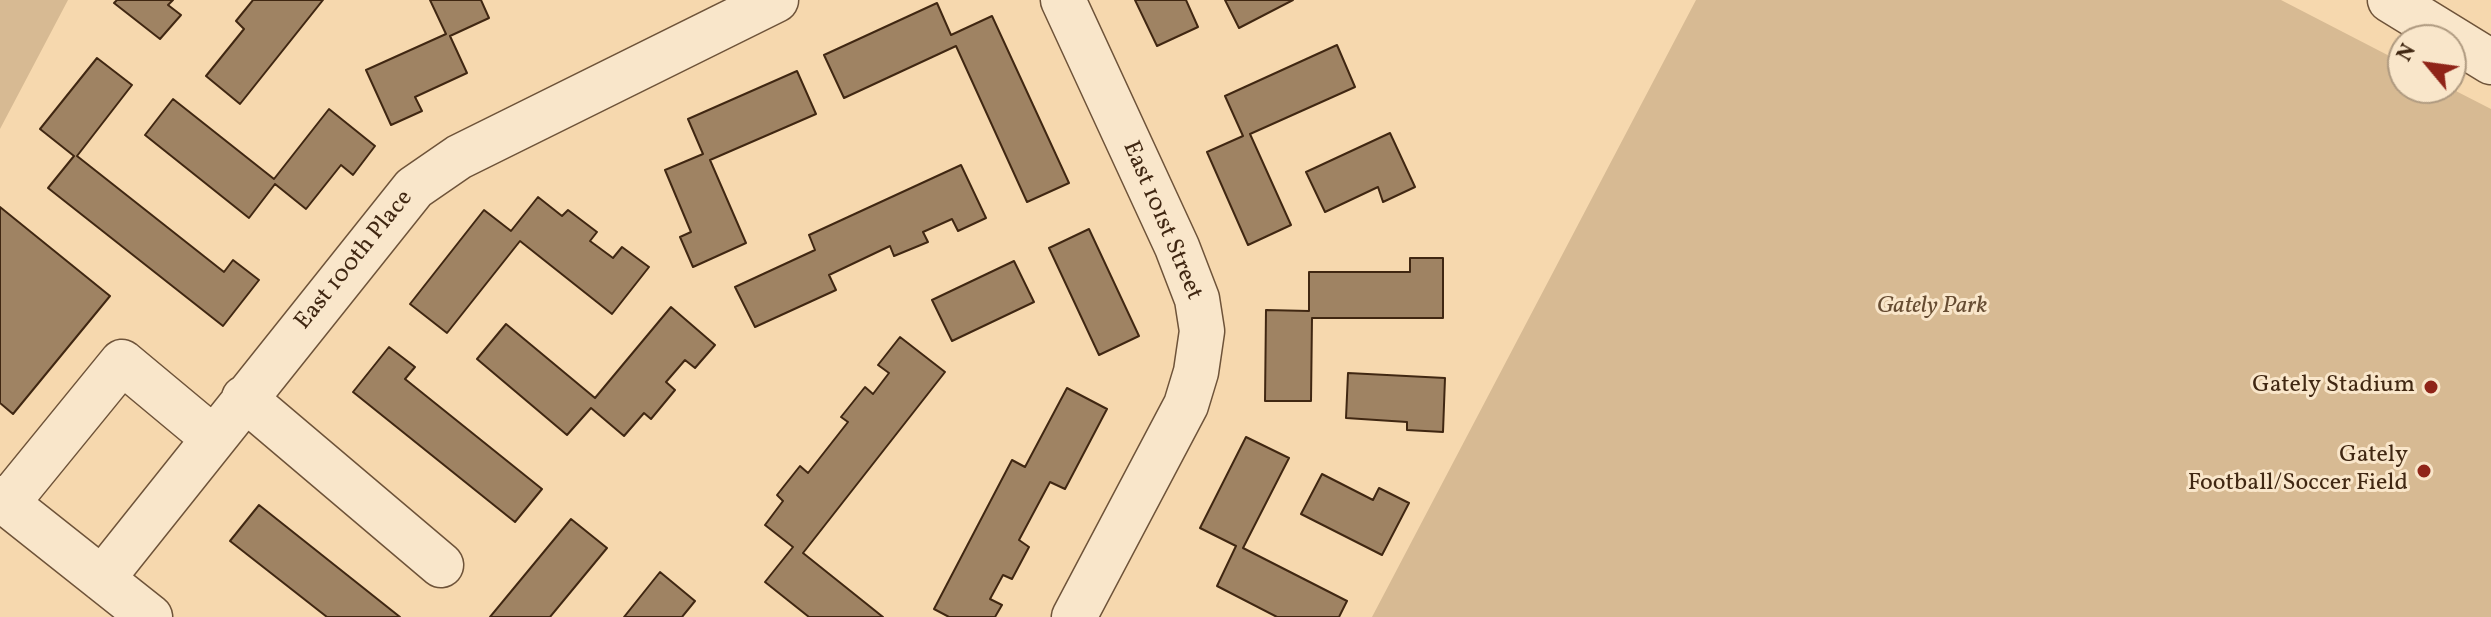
<!DOCTYPE html>
<html>
<head>
<meta charset="utf-8">
<style>
	body { margin:0 }
	#map { position:relative; width:2491px; height:617px; overflow:hidden; background:#f6d8ae; font-family:Vollkorn,serif }
	canvas { display:block }
	.north { position:absolute; left:2387px; top:24px; width:80px; height:80px; box-sizing:border-box; background:#f9e6ca; border:2px solid #af9a80; border-radius:50%; rotate:299deg; font-size:22px; font-weight:700; line-height:32px; text-align:center; color:#402712 }
	.north::after { content:''; display:block; margin:auto; width:28px; height:36px; background:#8f2418; clip-path:polygon(50% 0,100% 100%,50% 72%,0 100%) }
</style>
</head>
<body>
<div id="map">
<canvas width="2491" height="617"></canvas>
<div class="north">N</div>
</div>
<script>
const context = document.querySelector('canvas').getContext('2d');
context.lineJoin = 'round';
function fill(path, color) {
  context.fillStyle = color;
  context.fill(path, 'evenodd');
}
function trace(path, color, width, dash) {
  context.strokeStyle = color;
  context.lineWidth = width;
  context.lineCap = dash ? 'butt' : 'round';
  context.setLineDash(dash || []);
  context.stroke(path);
}
function drawText(font, color, halo, rows, align = 'center') {
  context.font = font + ' Vollkorn,serif';
  context.lineWidth = 6;
  context.setLineDash([]);
  context.textBaseline = 'middle';
  context.strokeStyle = halo;
  context.fillStyle = color;
  for (const [text, x, y, turn = 0] of rows) {
    context.save();
    context.translate(x, y);
    context.rotate((+turn || 0) * Math.PI / 180);
    context.textAlign = isNaN(turn) ? turn : align;
    if (halo) context.strokeText(text, 0, 0);
    context.fillText(text, 0, 0);
    context.restore();
  }
}
const green = new Path2D(`
	M0 0H68L0 129Z
	M1696 0H2281L2403 63V88H2450L2491 109V617H1372Z`);
const building = new Path2D(`
	M117 0H173L168 5 181 15 160 39 114 3Z
	M253 0H323L240 104 206 76 244 29 236 21Z
	M430 0H481L489 18 450 36 467 73 415 97 422 111 391 125 366 70 446 34Z
	M1135 0H1186L1198 27 1157 46Z
	M1225 0H1293L1239 28Z
	M937 3 951 35 992 16 1069 183 1027 202 956 46 844 98 824 55Z
	M1337 45 1355 87 1250 134 1291 225 1248 245 1207 152 1243 136 1225 96Z
	M97 58 132 85 77 156 224 272 233 260 259 280 223 326 48 188 74 156 40 129Z
	M797 71 816 114 710 160 746 243 693 267 680 237 691 232 665 170 703 154 688 119Z
	M173 99 274 179 329 109 375 146 353 175 341 165 306 209 275 184 249 218 145 135Z
	M1390 133 1415 187 1383 202 1378 187 1325 212 1306 172Z
	M961 165 986 218 958 231 952 219 923 232 928 242 894 256 890 246 829 275 836 290 755 327 735 287 815 250 809 235Z
	M538 197 562 216 568 210 597 232 590 241 613 258 622 247 649 267 612 314 520 241 447 333 410 304 484 210 511 231Z
	M0 207 110 296 13 414 0 403Z
	M1089 229 1139 336 1099 355 1049 248Z
	M1410 258H1443V318H1312L1311 401H1265L1266 310 1309 311V272H1410Z
	M1014 261 1034 302 952 341 932 300Z
	M671 307 715 345 695 368 685 360 666 382 675 390 651 419 644 413 624 436 591 408 567 435 477 359 506 324 595 398Z
	M900 337 945 372 803 553 883 617H809L765 582 793 547 765 525 783 501 777 495 800 466 808 473 848 422 841 417 865 387 873 394 889 373 878 365Z
	M389 347 415 367 405 379 542 489 515 522 353 392Z
	M1348 373 1445 378 1443 432 1407 430V422L1346 418Z
	M1067 388 1107 409 1065 489 1050 482 1019 540 1029 547 1012 579 1003 575 990 599 1002 605 995 617H949L934 609 1012 460 1025 467Z
	M1246 437 1289 458 1243 548 1347 601 1339 617H1277L1217 586 1236 546 1200 528Z
	M1322 474 1373 500 1379 488 1409 503 1382 555 1301 514Z
	M259 505 400 617H327L230 541Z
	M571 519 607 548 550 617H490Z
	M660 572 695 601 682 617H624Z`);
const minor = new Path2D(`
	M1063 0 1177 247 1197 299 1202 331 1196 372 1186 405 1074 617
	M2390 0 2491 62
	M244 398 441 565
	M0 498 150 617
	M7 503 122 362 212 437
	M102 579 414 188 459 157 776 0`);
const markers = [
	[2431,387,8,"#8f2418"],
	[2424,471,8,"#8f2418"]
];
const streetNames = [
	["East 101st Street",1161,221,67],
	["East 100th Place",355,261,-51]
];
const parkNames = [
	["Gately Park",1932,308]
];
const poiNames = [
	["Gately Stadium",2415,387],
	["Gately",2408,457],
	["Football/Soccer Field",2408,485]
];
fill(green, '#d7ba93');
fill(building, '#9f8363');
trace(building, '#402712', 2);
trace(minor, '#6e5339', 47);
trace(minor, '#f9e6ca', 44);
for (const [x, y, r, color] of markers) {
  const dot = new Path2D();
  dot.arc(x, y, r, 0, 2 * Math.PI);
  context.fillStyle = color;
  context.fill(dot);
  trace(dot, '#f9e6ca', 3);
}
drawText('24px', '#402712', '#f9e6ca', streetNames);
drawText('italic 24px', '#664c32', '#f9e6ca', parkNames);
drawText('24px', '#402712', '#f9e6ca', poiNames, 'right');
</script>
</body>
</html>
